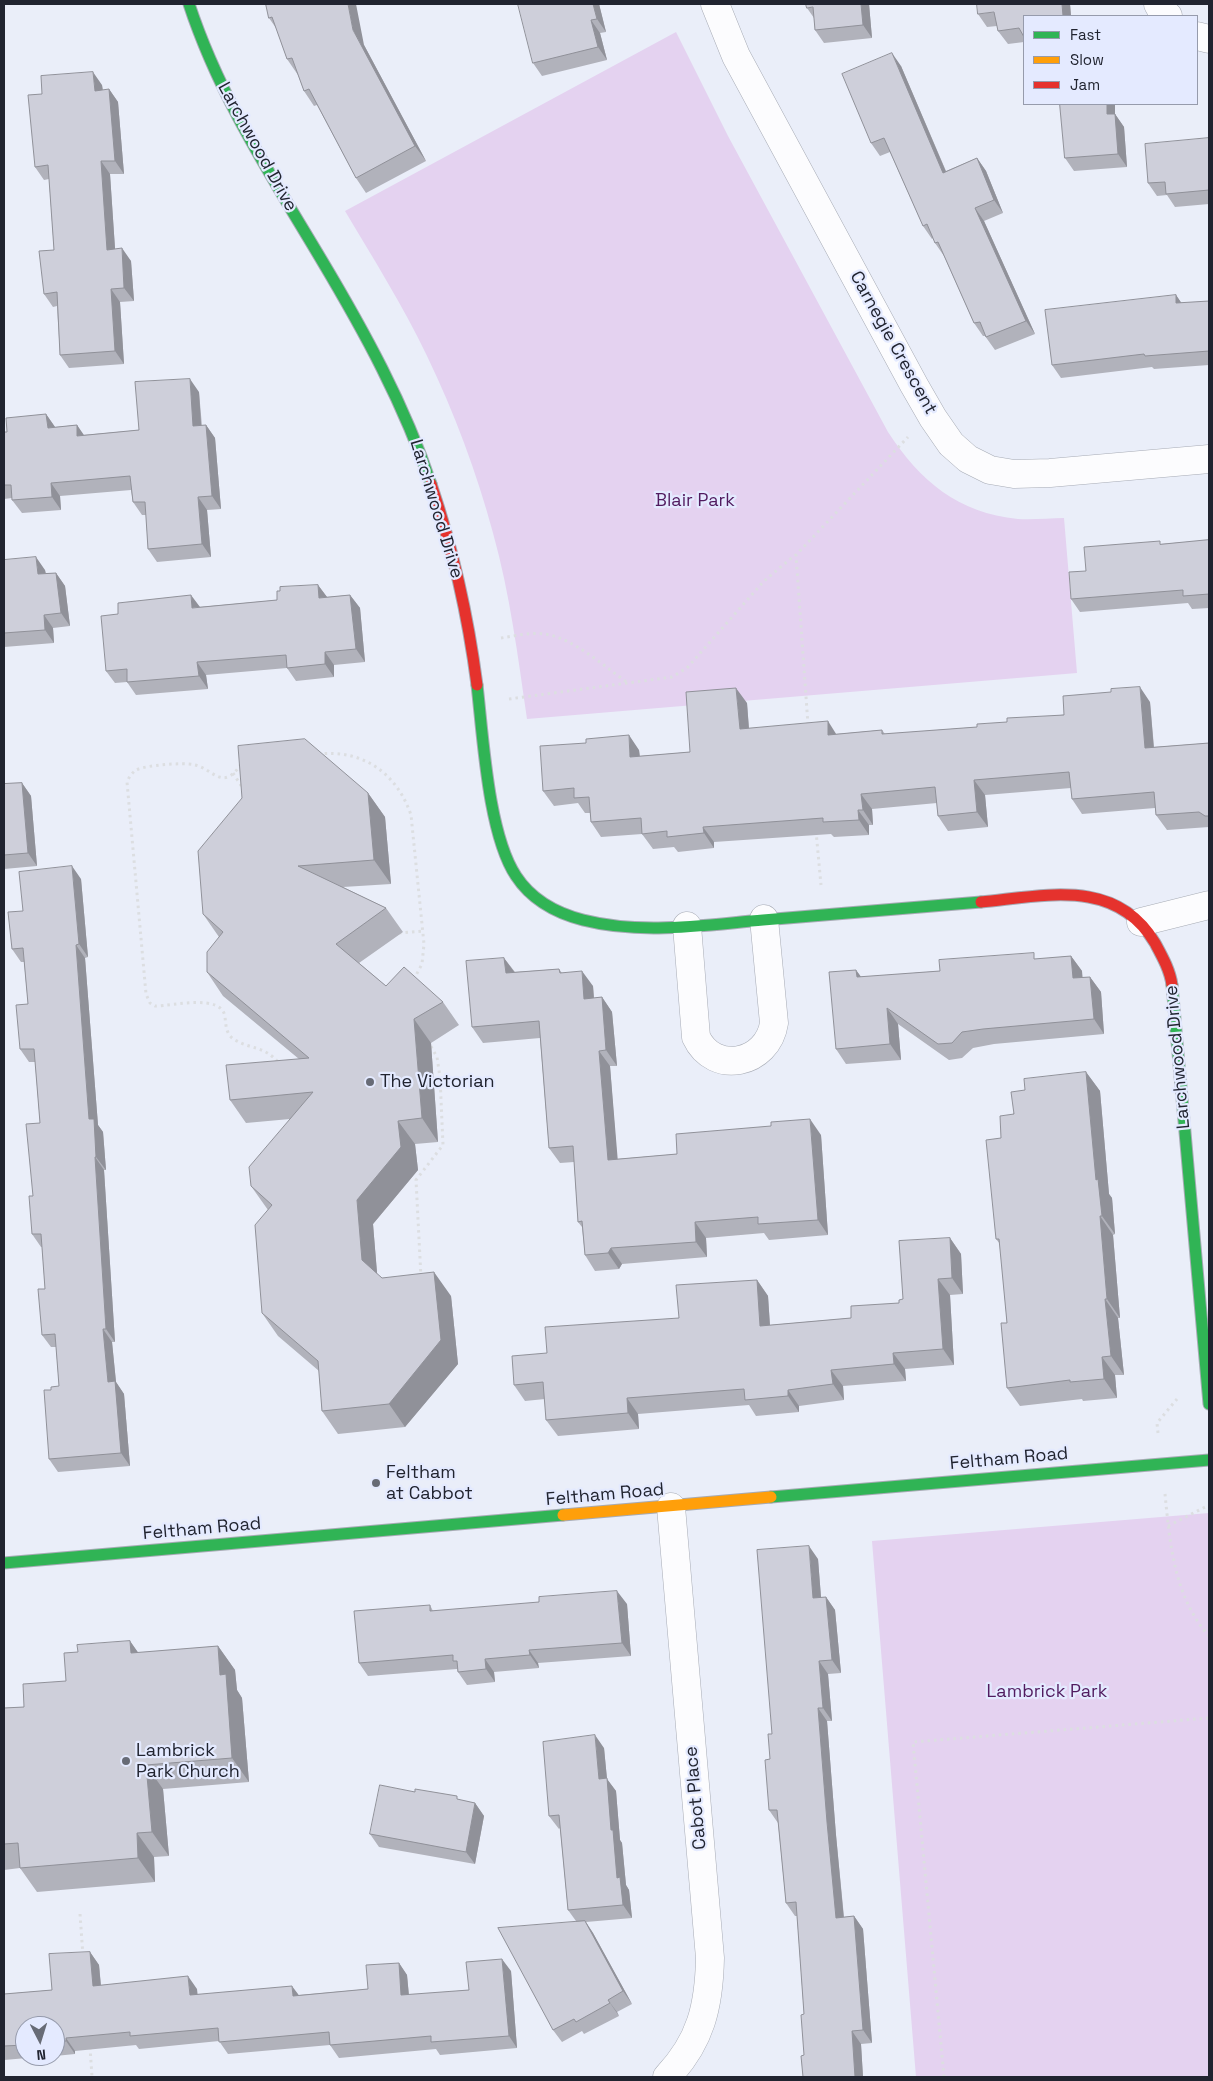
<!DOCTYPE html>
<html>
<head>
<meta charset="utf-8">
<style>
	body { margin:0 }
	#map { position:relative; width:1213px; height:2081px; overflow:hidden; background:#eaeef9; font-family:"Space Grotesk",sans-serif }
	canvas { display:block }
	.frame { position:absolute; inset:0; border:5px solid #212430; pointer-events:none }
	.legend { position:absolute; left:1023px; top:15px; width:175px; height:90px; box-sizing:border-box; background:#e4eaff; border:1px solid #969bac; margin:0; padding:6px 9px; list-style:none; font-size:15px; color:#212430 }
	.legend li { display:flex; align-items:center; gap:10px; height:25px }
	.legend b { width:25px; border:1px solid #969bac }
	.north { position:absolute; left:15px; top:2016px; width:50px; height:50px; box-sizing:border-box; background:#e4eaff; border:1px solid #969bac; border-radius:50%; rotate:175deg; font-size:14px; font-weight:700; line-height:20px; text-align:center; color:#212430 }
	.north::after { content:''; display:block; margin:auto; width:18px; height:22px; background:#676b76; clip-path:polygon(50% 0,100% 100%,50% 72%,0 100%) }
</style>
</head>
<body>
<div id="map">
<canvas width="1213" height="2081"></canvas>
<div class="frame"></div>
<ul class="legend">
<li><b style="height:6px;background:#30b455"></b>Fast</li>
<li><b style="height:6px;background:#ff9f0a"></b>Slow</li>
<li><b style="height:6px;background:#e5322d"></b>Jam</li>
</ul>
<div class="north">N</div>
</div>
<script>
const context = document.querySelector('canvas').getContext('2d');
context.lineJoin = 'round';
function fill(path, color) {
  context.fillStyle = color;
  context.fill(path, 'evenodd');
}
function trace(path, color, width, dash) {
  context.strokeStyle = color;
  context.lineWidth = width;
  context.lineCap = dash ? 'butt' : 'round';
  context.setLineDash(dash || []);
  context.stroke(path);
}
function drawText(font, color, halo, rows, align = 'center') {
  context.font = font + ' "Space Grotesk",sans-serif';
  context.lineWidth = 4.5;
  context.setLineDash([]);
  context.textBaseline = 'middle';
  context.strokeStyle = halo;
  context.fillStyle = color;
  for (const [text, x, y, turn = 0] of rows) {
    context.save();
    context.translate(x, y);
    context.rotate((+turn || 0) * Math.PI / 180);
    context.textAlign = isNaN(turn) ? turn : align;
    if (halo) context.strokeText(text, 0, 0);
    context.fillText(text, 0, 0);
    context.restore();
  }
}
const green = new Path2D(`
	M676 32 728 136 888 432C920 481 958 513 1018 519 1033 520 1049 518 1064 518L1077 673 527 719C518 657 510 594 493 533 477 473 454 412 427 356 403 306 373 258 345 211Z
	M1209 1513V2077H916L872 1541Z`);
const path = new Path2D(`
	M501 638C515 636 530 632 544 634 572 637 605 667 628 683
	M509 699 672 677 687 668 764 581 795 555
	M808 725 796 555 908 437
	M318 754C364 749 397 774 411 815L424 944 422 964 414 979
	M241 764C223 792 213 769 195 765 184 762 146 765 136 770 132 773 129 777 127 782L146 994 150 1003 155 1006C172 1006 222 993 225 1017 226 1026 226 1035 235 1040 252 1050 263 1045 279 1063
	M233 773 242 787
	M816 831 821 885
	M399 933 423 931
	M421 1278 416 1180 443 1145 440 1077 437 1057 429 1043
	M1158 1433 1157 1423 1177 1399
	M1165 1494C1170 1544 1174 1597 1209 1636
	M1168 1526 1209 1505
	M80 1914 83 1956
	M90 2047 92 2077
	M944 2077 913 1742 1209 1718`);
const street = new Path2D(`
	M715 4 736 56 914 385 933 418 951 444 968 459 990 470 1014 474 1050 473 1209 459
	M1158 4 1162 11 1168 16
	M1197 36 1209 39
	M1141 922 1209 905
	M687 926 696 1037C714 1076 768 1064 774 1023L764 919
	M667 2077C701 2041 709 2006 710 1958L671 1507`);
const fast = new Path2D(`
	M189 4C220 98 271 175 321 259 364 331 404 404 431 484
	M477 685C483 736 488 834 516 876 531 899 556 913 583 920 642 935 704 925 763 920 836 914 909 908 981 902
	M1172 985 1209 1404
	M771 1497 1209 1460
	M4 1563 563 1515`);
const slow = new Path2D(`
	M563 1515 771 1497`);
const jam = new Path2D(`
	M431 484C453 549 468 616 477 685
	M981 902C1044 896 1116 877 1155 943 1162 956 1170 970 1172 985`);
const wall = new Path2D(`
	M266 4 364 45 426 161 366 193 356 178 317 105 314 106 304 91 298 75 287 59 276 28 269 18Z
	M599 4 606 32 600 33 607 60 542 76 533 63Z
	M869 4 872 38 824 43 815 30 814 18 807 8Z
	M1070 4 1071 16H1024V42L1008 44 998 31 997 26 987 27 978 14Z
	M901 66 946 171 977 158 986 171 1003 213 984 221 1035 334 995 350 985 336H983L974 323 944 256 935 243 933 238 932 239 923 226 890 152 880 156 871 143Z
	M102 85 103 90 109 89 118 102 124 174H110L115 249 131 261 134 301 120 302 124 364 69 368 60 355 57 306 53 307 44 294 54 250 49 179 44 180 35 167 42 94Z
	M1060 104H1115V114L1124 127 1127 167 1074 171 1065 158Z
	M1209 138V204L1175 207 1167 195 1157 196 1148 183Z
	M1176 295 1181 303 1209 301V365L1154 369 1152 367 1061 378 1052 365Z
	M199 392 202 426 206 425 215 438 221 509 207 510 211 557 157 562 148 549 146 515H142L133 502 131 490 60 496 61 510 22 513 12 500V498L4 499V432H7L46 414 55 427 77 425 83 435 139 430Z
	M1209 540V608L1192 609 1188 603 1080 612 1071 599 1162 544Z
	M4 560 45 570 46 573H56L65 586 70 626 53 628 54 643 4 647Z
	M318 585 327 597 350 595 360 608 365 662 334 665V677L296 681 287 668 206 675 208 689 136 695 127 682 115 683 106 671 199 607 277 600Z
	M1150 702 1154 747 1209 743V827L1167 830 1156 815 1155 808 1082 814 1072 799 1071 788 985 795 988 827 948 831 938 816 937 803 872 809 873 825H869V835L834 837 831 834 714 842V848L678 852 674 847 653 849 642 834 601 837 591 822 590 813H585L578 803 554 806 543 791 639 750 640 756 690 752 747 703 749 728 836 734 882 730 885 734 977 727Z
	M22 783 31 796 37 866 4 869V784Z
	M368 793 385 817 391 884 343 887 386 908 403 932 359 963 386 986 443 1002 459 1025 431 1043 438 1142 415 1144 418 1170 373 1224 377 1274 382 1278 451 1296 458 1364 405 1427 338 1434 322 1411 319 1371 278 1336 262 1313 268 1210 251 1186 290 1119 246 1123 230 1100 299 1059 223 996 207 972 219 937 203 914Z
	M81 879 88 957 85 958 98 1125 103 1132 106 1170H104L115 1342H112L116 1382 124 1394 130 1466 58 1472 49 1459 51 1390 59 1386 56 1347H51L42 1335 45 1289 42 1247H41L32 1234 33 1196 40 1123 35 1062H29L20 1049 28 1004 24 962H21L12 949 23 911Z
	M1071 956 1082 971V977H1090L1101 992 1104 1034 994 1044 973 1048 962 1058 949 1060 898 1024 901 1060 846 1064 836 1049 856 970 861 977 940 971 1038 959Z
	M504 958 515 972 559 969 562 973 593 986 594 998 602 997 612 1012 617 1066H610L617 1159 677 1154 821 1135 828 1235 769 1240 764 1233 706 1238 707 1257 622 1264 619 1269 595 1271 585 1255 582 1227 578 1222 574 1162 560 1163 549 1148 540 1038 483 1043 472 1027Z
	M1086 1072 1100 1091 1109 1194 1112 1198 1115 1234 1113 1235 1120 1318H1118L1124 1375H1115L1117 1398 1083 1401 1082 1399 1020 1406 1007 1388V1323L1000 1244 996 1239 1001 1138 1025 1090Z
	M950 1238 961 1254 963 1294 950 1295 954 1365 905 1369 906 1381 843 1386 844 1400 799 1406V1412L756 1416 749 1405 638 1414 639 1429 558 1436 546 1420 545 1399 525 1401 514 1385 547 1353 679 1318 757 1280 768 1296 770 1325 851 1318 899 1303 903 1299Z
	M818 1559 821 1597H826L835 1610 841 1673 828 1674 832 1721H827L836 1835 844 1917 854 1916 863 1929 872 2043 861 2044 863 2077H803L804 2055V2014L797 1916H795L786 1903 778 1823 769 1810 770 1759 772 1734Z
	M627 1604 631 1656 538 1663 539 1668 494 1672 495 1682 467 1685 458 1672 457 1669 368 1676 359 1663 430 1605 433 1611Z
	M130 1641 138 1653 218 1646 235 1670 237 1690 242 1698 249 1782 163 1789 169 1856 154 1857 155 1882 37 1892 20 1868 4 1870V1708L24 1707 66 1681 78 1652Z
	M604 1748 607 1779 616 1791 620 1840 622 1843 626 1885 629 1890 632 1918 586 1922 593 1933 632 2004 617 2012 619 2016 584 2034 582 2031 562 2042 553 2030 576 1921 568 1910 560 1828 559 1829 549 1816Z
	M460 1800 475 1803 484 1816 475 1864 379 1847 370 1834Z
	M90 1952 99 1965 101 1985 197 1989V1994L299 1995 368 1989 399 1963 407 1975 409 1995 469 1990 511 1971 517 2048 440 2055 436 2049 339 2058 330 2045 228 2054 219 2041 139 2049 136 2045 75 2051V2054L55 2056V2026H25V2056H50L4 2060V1994L52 1990Z`);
const shadedWall = new Path2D(`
	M348 4H356L364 45 426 161 415 146 353 30Z
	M593 4H599L606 32 597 19Z
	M861 4H869L872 38 863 25Z
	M1062 4H1070L1071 16H1063Z
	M591 20 600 33 607 60 598 47Z
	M892 53 901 66 952 186 943 173Z
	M93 72 102 85 104 103 95 91Z
	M109 89 118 102 124 174 115 161Z
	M1107 104H1115V114L1124 127 1127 167 1118 154 1107 114Z
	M977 158 986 171 1003 213 994 200Z
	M101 161 110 174 116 263 107 250Z
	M975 208 984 221 1035 334 1026 321Z
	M122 248 131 261 134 301 124 288Z
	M111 289 120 302 124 364 115 351Z
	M1176 295 1185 308 1176 303Z
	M190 379 199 392 202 439 193 426Z
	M46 414 55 427 48 428Z
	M77 425 86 438 77 436Z
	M206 425 215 438 221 509 212 496Z
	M51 483 60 496 61 510 52 497Z
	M198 497 207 510 211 557 202 544Z
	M36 557 45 570 47 587 38 574Z
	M56 573 65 586 70 626 61 613Z
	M318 585 327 597 319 598Z
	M191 595 200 607 192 608Z
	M350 595 360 608 365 662 356 649Z
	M44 615 53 628 54 643 45 630Z
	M325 652 334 665V677L325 664Z
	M197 662 206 675 208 689 199 676Z
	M1140 687 1150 702 1155 763 1145 748Z
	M736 688 747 703 750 744 740 729Z
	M828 721 838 737 828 735Z
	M629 735 639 750 641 772 630 757Z
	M974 780 985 795 988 827 977 812Z
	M22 783 31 796 37 866 28 853Z
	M368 793 385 817 391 884 374 860Z
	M861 794 872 809 873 825 863 810Z
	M858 810 869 825V835L859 820Z
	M703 827 714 842V848L704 833Z
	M72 866 81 879 88 957 79 944Z
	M76 945 85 958 98 1125 103 1132 106 1170 96 1157 89 1119Z
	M1071 956 1082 971 1084 993 1073 978Z
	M504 958 515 973H506Z
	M856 970 867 985 857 977Z
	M582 971 593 986 595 1014 584 999Z
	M1090 977 1101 992 1104 1034 1094 1019Z
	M602 997 612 1012 617 1066 606 1050Z
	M887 1008 898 1024 901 1060 890 1044Z
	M414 1019 431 1043 438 1142 422 1118Z
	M599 1051 610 1066 619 1175 608 1160Z
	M1086 1072 1100 1091 1109 1194 1112 1198 1115 1234 1102 1216 1096 1180Z
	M810 1119 821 1135 828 1235 818 1220Z
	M398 1121 415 1144 418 1170 373 1224 378 1284 362 1260 357 1200Z
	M95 1157 104 1170 115 1342 106 1329Z
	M1100 1216 1113 1235 1120 1318 1107 1299Z
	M695 1222 706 1238 707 1257 696 1242Z
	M950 1238 961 1254 963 1294 952 1278Z
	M611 1248 622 1264 619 1269 608 1253Z
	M434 1272 451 1296 458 1364 405 1427 389 1404Z
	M938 1279 950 1295 954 1365 943 1349Z
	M757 1280 768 1296 771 1342 760 1326Z
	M1105 1299 1118 1318 1124 1375 1111 1356Z
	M103 1329 112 1342 116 1382 124 1394 130 1466 121 1453 108 1382Z
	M893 1353 905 1369 906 1381 894 1364Z
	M1102 1357 1115 1375 1117 1398 1104 1379Z
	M831 1370 843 1386 844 1400 833 1384Z
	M788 1390 799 1406V1412L788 1396Z
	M627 1398 638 1414 639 1429 628 1413Z
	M809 1546 818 1559 822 1610 813 1598Z
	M617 1591 627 1604 631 1656 622 1643Z
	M826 1597 835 1610 841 1673 832 1660Z
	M130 1641 147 1665 131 1653Z
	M218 1646 235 1670 237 1690 242 1698 249 1782 232 1758 220 1675Z
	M529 1650 538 1663 539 1668 530 1655Z
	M485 1659 494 1672 495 1682 486 1669Z
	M819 1661 828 1674 832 1721 823 1708Z
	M818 1708 827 1721 836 1835 845 1931 836 1918 827 1822Z
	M595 1735 604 1748 607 1779 616 1791 620 1840 622 1843 626 1885 629 1890 632 1918 623 1905 617 1878 611 1830 599 1779Z
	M146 1765 163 1789 169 1856 152 1832Z
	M475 1803 484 1816 475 1864 466 1852Z
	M137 1833 154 1857 155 1882 138 1858Z
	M854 1916 863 1929 872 2043 863 2030Z
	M585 1921 593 1933 632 2004 623 1991Z
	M90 1952 99 1965 102 1999 93 1986Z
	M502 1959 511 1971 517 2048 509 2036Z
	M399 1963 407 1975 410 2008 401 1995Z
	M188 1976 197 1989 199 2007 190 1995Z
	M292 1986 301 1998 293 1996Z
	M608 2000 617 2012 619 2016 610 2003Z
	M852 2031 861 2044 863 2077H855Z
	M66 2038 75 2051V2054L66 2041Z`);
const building = new Path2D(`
	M266 4H348L353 30 415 146 356 178 309 89 304 91 292 58 287 59 272 17 269 18Z
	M518 4H593L597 19 591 20 598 47 533 63Z
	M806 4H861L863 25 815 30 813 7 807 8Z
	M977 4H1062L1063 16H1024V37L1019 28 998 31 994 12 978 14Z
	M892 53 943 173 977 158 994 200 975 208 1026 321 986 337 980 322 974 323 938 242 935 243 927 224 923 226 884 138 871 143 842 74Z
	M93 72 95 91 109 89 115 161H101L107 250 122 248 124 288 111 289 115 351 60 355 57 292 44 294 39 251 54 250 48 165 35 167 28 95 42 94 41 76Z
	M1060 104H1107V114H1115L1118 154 1065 158Z
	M1209 138V190L1166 194 1165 182 1148 183 1145 144Z
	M1176 295V303L1209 301V351L1145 356 1144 354 1052 365 1045 310Z
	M190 379 193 426 206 425 212 496 198 497 202 544 148 549 145 502H133L130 476 51 483 52 497 12 500 11 485H4V432H7L6 418 46 414 48 428 77 425V436L139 430 135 382Z
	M1209 540V594L1183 596V590L1071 599 1069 572 1086 571 1084 547 1160 541V544Z
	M36 557 38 574 56 573 61 613 44 615 45 630 4 633V560Z
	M318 585 319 598 350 595 356 649 325 652V664L287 668 286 655 197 662 199 676 127 682V669L106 671 101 616 118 614V603L191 595 192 608 277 600V591H280V587Z
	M1140 687 1145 748 1209 743V816H1205L1199 812 1156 815 1154 792 1072 799 1069 772 974 780 977 812 938 816 935 787 861 794 863 810H858L859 820 823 822V818L703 827 704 833 667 837V831L642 834 641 818 591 822 589 797 574 798V788L543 791 540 746 586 743V739L629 735 630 757 690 752 686 692 736 688 740 729 828 721V735L882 730V734L977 727V724L1007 722V718L1064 715 1063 696 1111 692V689Z
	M305 739 368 793 374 860 298 866 386 908 336 944 386 986 404 967 443 1002 414 1019 422 1118 398 1121 401 1147 357 1200 362 1260 382 1278 434 1272 441 1340 389 1404 322 1411 318 1361 262 1313 255 1225 272 1205 251 1186 249 1167 313 1092 230 1100 226 1065 309 1058 207 972V952L223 932 203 914 198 851 242 798 238 746Z
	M22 783 28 853 4 855V784Z
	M72 866 79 944 76 945 89 1119H94L96 1157H95L106 1329H103L108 1382 115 1381 121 1453 49 1459 44 1390H51V1387L59 1386 55 1334 42 1335 38 1289H45L41 1234H32L29 1196H33L26 1124 40 1123 34 1049H20L16 1005 28 1004 23 948 12 949 8 912 23 911 19 872Z
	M1034 953V959L1071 956 1073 978 1090 977 1094 1019 983 1029 962 1032 952 1043 938 1044 887 1008 890 1044 836 1049 829 972 856 970 857 977 940 971 939 960Z
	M504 958 506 973 559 969 560 973 582 971 584 999 602 997 606 1050 599 1051 608 1160 677 1154 676 1134 771 1126V1122L810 1119 818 1220 758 1224V1217L695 1222 696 1242 611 1248 608 1253 585 1255 582 1221 578 1222 573 1146 549 1148 539 1021 472 1027 466 961Z
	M1086 1072 1096 1180 1098 1179 1102 1216H1100L1107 1299H1105L1111 1356 1102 1357 1104 1379 1070 1382V1380L1007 1388 1001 1323H1007L999 1239H996L986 1140 1001 1138 1000 1116 1014 1114 1011 1092 1025 1090 1024 1079Z
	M950 1238 952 1278 938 1279 943 1349 893 1353 894 1364 831 1370 833 1384 788 1390V1396L745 1400 744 1389 627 1398 628 1413 546 1420 543 1382 514 1385 512 1356 547 1353 545 1327 679 1318 676 1285 757 1280 760 1326 851 1318V1306L899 1303V1300L903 1299 899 1241Z
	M809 1546 813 1598 826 1597 832 1660 819 1661 823 1708H818L827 1822 836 1918 854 1916 863 2030 852 2031 855 2077H803L801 2056 804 2055 801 2015 804 2014 796 1902 786 1903 777 1810H769L765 1760 770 1759 768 1734H772L757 1550Z
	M617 1591 622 1643 529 1650 530 1655 485 1659 486 1669 458 1672 457 1661H453V1655L359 1663 354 1611 430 1605V1611L539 1602V1597Z
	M130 1641 131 1653 218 1646 220 1675 226 1674 232 1758 146 1765 152 1832 137 1833 138 1858 20 1868 18 1843 4 1844V1708L24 1707 23 1684 66 1681 64 1653 78 1652 77 1645Z
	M595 1735 599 1779 607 1778 611 1830H613L617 1878 620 1877 623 1905 568 1910 559 1815 549 1816 543 1742Z
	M380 1785 415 1792V1789L457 1796V1799L475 1803 466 1852 370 1834Z
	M585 1921 623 1991 608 2000 610 2003 576 2022 574 2019 553 2030 498 1928Z
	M90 1952 93 1986 188 1976 190 1995 292 1986 293 1996 368 1989 366 1965 399 1963 401 1995 469 1990 466 1962 502 1959 509 2036 431 2042V2036L330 2045 329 2032 219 2042 218 2028 130 2036V2032L66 2038V2041L55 2042V2026H25V2045L4 2046V1994L52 1990 49 1954Z`);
const markers = [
	[370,1082,5,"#676b76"],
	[376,1483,5,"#676b76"],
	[126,1761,5,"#676b76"]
];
const streetNames = [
	["Larchwood Drive",257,147,61],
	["Carnegie Crescent",893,343,61],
	["Larchwood Drive",436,509,73],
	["Larchwood Drive",1178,1057,-95],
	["Feltham Road",1009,1459,-5],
	["Feltham Road",605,1495,-5],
	["Feltham Road",202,1529,-5],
	["Cabot Place",696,1798,-95]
];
const parkNames = [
	["Blair Park",695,501],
	["Lambrick Park",1047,1692]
];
const poiNames = [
	["The Victorian",380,1082],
	["Feltham",386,1473],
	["at Cabbot",386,1494],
	["Lambrick",136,1751],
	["Park Church",136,1772]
];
fill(green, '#e4d2f0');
trace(street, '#a7abb5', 29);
trace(fast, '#a7abb5', 13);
trace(slow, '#a7abb5', 13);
trace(jam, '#a7abb5', 13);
trace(path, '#dcdee1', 3, [2.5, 4]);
trace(street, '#fcfcfe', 28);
trace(fast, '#30b455', 11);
trace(slow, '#ff9f0a', 11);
trace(jam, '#e5322d', 11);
fill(wall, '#b1b2bb');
fill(shadedWall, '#909199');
fill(building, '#cecfda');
trace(building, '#909199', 1);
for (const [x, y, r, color] of markers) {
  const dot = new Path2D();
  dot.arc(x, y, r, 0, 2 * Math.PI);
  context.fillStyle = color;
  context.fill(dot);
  trace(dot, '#e4eaff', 2);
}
drawText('18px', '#212430', '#e4eaff', streetNames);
drawText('18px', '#511b5f', '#e4eaff', parkNames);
drawText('18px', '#212430', '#e4eaff', poiNames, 'left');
</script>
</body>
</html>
